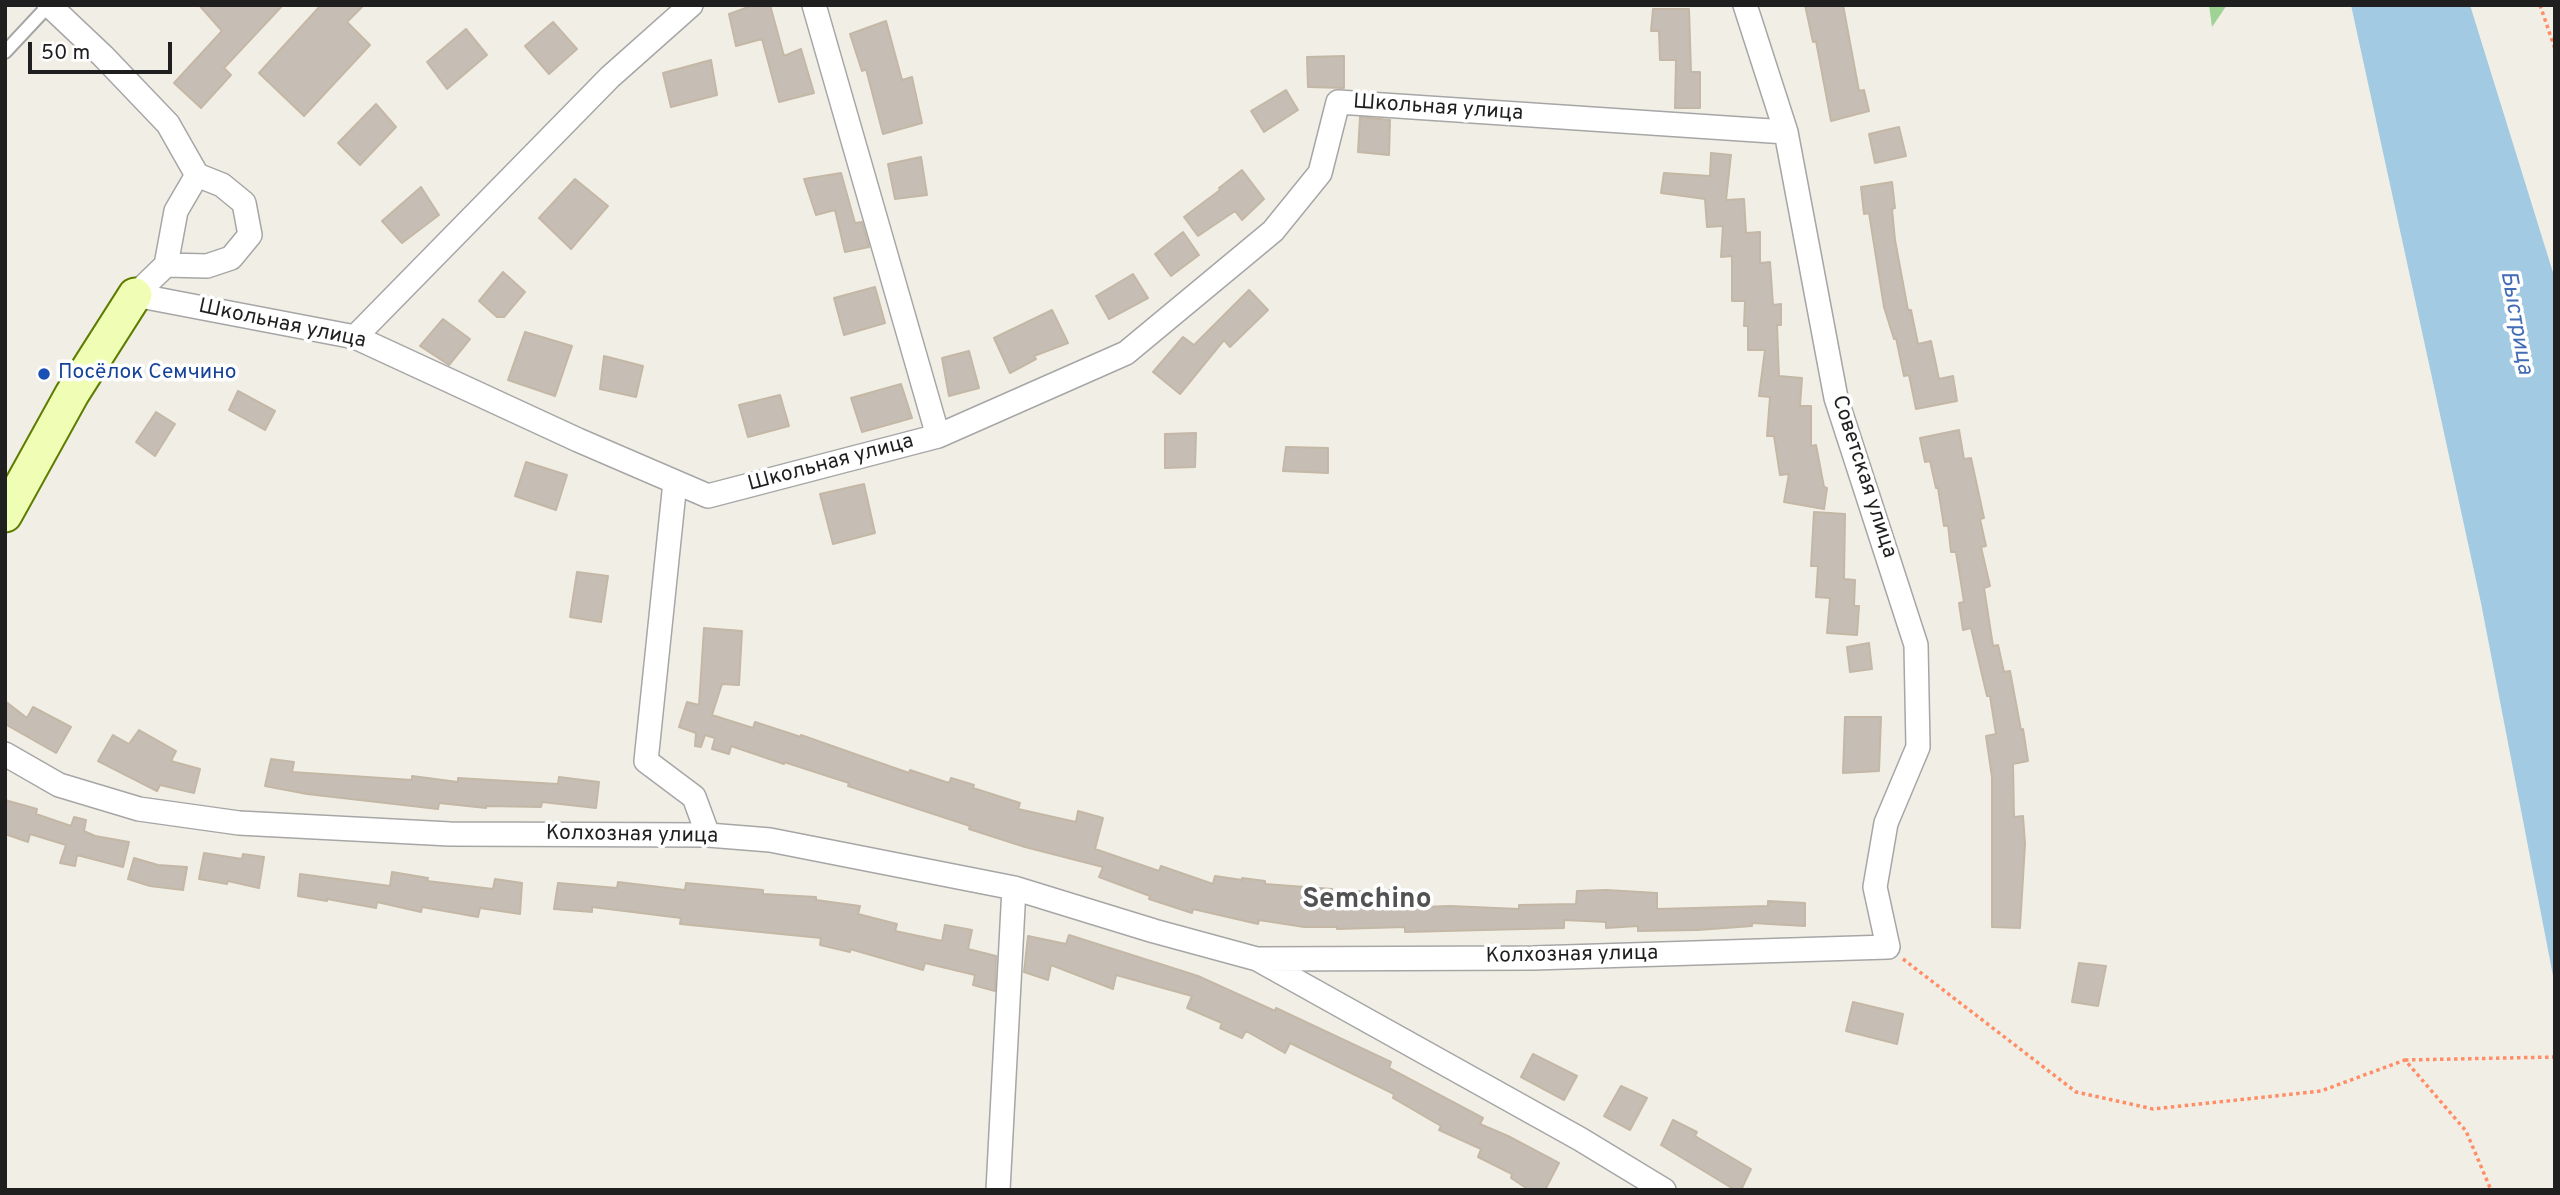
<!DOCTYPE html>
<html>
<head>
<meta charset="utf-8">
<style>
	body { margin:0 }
	#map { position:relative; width:2560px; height:1195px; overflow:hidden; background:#f1efe5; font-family:Overpass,sans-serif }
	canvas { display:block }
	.frame { position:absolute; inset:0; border:7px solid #1f1f1f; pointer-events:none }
	.scale { position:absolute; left:28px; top:42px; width:144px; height:32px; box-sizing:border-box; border:4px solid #1f1f1f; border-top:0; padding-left:9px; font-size:21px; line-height:24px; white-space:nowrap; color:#1f1f1f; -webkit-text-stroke:5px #fff; paint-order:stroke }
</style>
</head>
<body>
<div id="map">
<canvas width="2560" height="1195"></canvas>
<div class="frame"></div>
<div class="scale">50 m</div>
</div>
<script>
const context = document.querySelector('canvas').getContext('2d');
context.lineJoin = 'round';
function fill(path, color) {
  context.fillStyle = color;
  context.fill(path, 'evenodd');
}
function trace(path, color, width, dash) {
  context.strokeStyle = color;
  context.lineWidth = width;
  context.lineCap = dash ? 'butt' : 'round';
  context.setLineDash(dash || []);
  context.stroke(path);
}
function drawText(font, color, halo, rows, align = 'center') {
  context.font = font + ' Overpass,sans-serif';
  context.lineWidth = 7;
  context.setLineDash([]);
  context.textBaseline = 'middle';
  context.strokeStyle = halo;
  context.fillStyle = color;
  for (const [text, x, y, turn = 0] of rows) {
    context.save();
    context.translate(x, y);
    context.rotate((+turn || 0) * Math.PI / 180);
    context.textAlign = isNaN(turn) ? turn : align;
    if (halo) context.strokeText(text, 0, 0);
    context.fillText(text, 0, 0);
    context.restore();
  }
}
const forest = new Path2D(`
	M2209 5H2227L2212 27Z`);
const water = new Path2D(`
	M2351 5H2470L2555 279V986L2481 603Z`);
const building = new Path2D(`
	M199 5H283L224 68 231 75 201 108 174 83 222 31Z
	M321 5H364L347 22 370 45 304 116 259 73Z
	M754 5H770L784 56 801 49 814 93 779 102 762 39 736 46 729 14Z
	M1805 5H1843L1859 91 1864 90 1869 111 1831 121 1816 41 1813 42Z
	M1653 9H1689L1691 72H1700V108H1675L1676 60H1660L1659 31H1651Z
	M886 21 902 80 912 77 922 123 883 134 866 69 862 71 850 34Z
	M553 22 577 49 549 74 525 46Z
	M466 29 487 55 447 89 427 62Z
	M1344 56V88L1308 87 1307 57Z
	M711 60 717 95 671 107 663 73Z
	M1286 90 1298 110 1264 132 1251 111Z
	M376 104 396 127 360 165 338 143Z
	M1360 117 1390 120 1389 155 1358 152Z
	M1899 127 1906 156 1875 163 1869 134Z
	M1711 153 1731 155 1726 200 1744 199 1746 233 1760 232V263L1770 262 1773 305 1781 304V325H1777L1779 376 1802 378 1800 406H1811V446L1816 445 1824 487 1827 488 1824 509 1784 502 1789 474 1780 475 1774 436H1767L1770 397 1759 396 1765 350H1748V326H1744L1745 301H1732V256L1721 257 1723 226 1707 227 1705 199 1661 193 1664 173 1710 176Z
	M921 157 927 195 895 199 888 164Z
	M1242 170 1264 199 1242 220 1235 211 1198 236 1184 217 1220 190 1219 188Z
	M841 173 855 223 862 222 869 247 845 252 835 210 816 215 804 179Z
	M575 179 608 206 571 249 539 218Z
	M1892 182 1895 208 1892 209 1895 240 1908 310H1911L1918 344 1931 341 1939 379 1953 376 1957 401 1916 409 1909 375 1904 376 1896 338 1894 339 1884 307 1869 213 1864 214 1861 187Z
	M421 187 439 215 402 243 382 221Z
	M1183 232 1199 255 1171 276 1155 254Z
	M503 272 525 292 504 317H497L479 301Z
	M1133 274 1148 298 1109 319 1096 296Z
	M875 287 885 323 844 335 834 298Z
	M1249 290 1268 310 1230 347 1224 340 1180 394 1153 372 1183 337 1194 345Z
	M1052 310 1068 343 1034 356 1036 359 1010 373 994 338Z
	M443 319 470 339 449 365 420 346Z
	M525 332 572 346 555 396 508 380Z
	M969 351 979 388 949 396 942 358Z
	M604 356 643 366 636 397 600 389Z
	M901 384 912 418 862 432 851 398Z
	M238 391 275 411 265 430 229 410Z
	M780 395 789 426 748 437 739 405Z
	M156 412 175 424 155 456 136 442Z
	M1959 430 1964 459 1971 458 1984 518 1980 519 1986 546 1981 547 1990 586 1984 588 1993 646 1998 645 2004 672 2010 671 2021 730 2023 729 2028 761 2013 764 2014 817 2023 816 2025 844 2020 928 1992 927V777L1986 736 1996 734 1990 696H1987L1971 628 1963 630 1959 603 1964 602 1956 552H1951L1948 525 1944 526 1938 488H1936L1930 461 1925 462 1920 438Z
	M1196 433 1195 467 1165 468V434Z
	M1286 447 1328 448V473L1283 471Z
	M526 462 567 475 556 510 515 496Z
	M864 484 875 533 833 544 820 494Z
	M1814 512 1845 514 1844 579 1855 580 1854 606H1859L1857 635 1827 633 1830 598 1816 597 1818 566H1811Z
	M577 572 608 576 601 622 570 617Z
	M704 628 742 631 739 685 722 684 712 715 753 728 755 722 801 737V735L909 773 910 770 949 783 951 778 974 785 973 788 1020 803 1018 809 1076 822 1078 811 1103 818 1095 849 1159 871 1161 866 1213 884 1215 876 1242 880V878L1265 881V884L1332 889V892L1394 890 1395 908 1450 906 1519 909V905L1576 904 1577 891 1606 890 1657 893V909L1768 906V901L1805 903V926L1752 923V926L1698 930 1638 931V926L1606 928V922L1564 920V928L1405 932V927L1337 929V927H1304L1259 920 1258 924 1193 909 1192 913 1149 899 1150 896 1099 877 1103 867 1025 847 969 829 970 826 848 786 849 783 784 762V764L731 746 729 754 712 749 715 738 705 735 701 747 695 746 696 733 679 727 687 702 699 705Z
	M1869 643 1872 669 1850 672 1847 647Z
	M5 701 27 718 33 707 71 727 56 753 5 724Z
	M1845 717H1881L1879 771 1843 773Z
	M139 730 176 751 171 761 200 769 194 793 160 785 157 791 98 761 113 735 129 744Z
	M271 759 294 762 292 772 412 780V776L458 782V778L558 784 559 777 599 782 596 808 542 802 541 807 486 806V808L439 803 438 809 307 794 265 786Z
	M5 800 37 809 36 814 71 826 74 817 86 820 84 831 95 836 129 842 123 867 77 855 75 866 60 863 66 845 30 834 28 842 5 834Z
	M204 853 242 859 243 854 264 857 259 888 228 881 227 884 199 879Z
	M134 858 158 865 187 867 183 890 150 886 128 879Z
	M392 872 428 878 427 881 493 889 495 879 522 883 520 914 480 908 478 917 422 907 421 912 377 902 376 908 327 899V901L298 896 300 874 390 886Z
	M618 882 685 890 686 883 763 890V894L816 897V900L860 906 858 914 897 924 895 931 942 941 945 925 972 930 968 949 996 956 995 991 973 985 975 975 925 963 923 970 850 949V952L820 945 821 938 680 924 681 918 592 907V912L554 909 558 883 617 888Z
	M1069 935 1198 976 1275 1011 1276 1008 1391 1062 1389 1068 1483 1118 1480 1124 1508 1136 1559 1163 1545 1190H1529L1511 1178 1512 1174 1478 1157 1481 1149 1439 1130 1441 1126 1393 1098 1394 1094 1290 1043 1285 1053 1246 1031 1242 1038 1220 1028 1222 1023 1187 1008 1192 996 1116 975 1113 989 1051 965 1048 980 1024 972 1028 936 1066 944Z
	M2079 963 2106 966 2098 1006 2072 1002Z
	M1853 1002 1903 1014 1897 1044 1846 1031Z
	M1533 1054 1577 1076 1564 1100 1521 1077Z
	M1621 1086 1647 1098 1630 1130 1604 1116Z
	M1673 1120 1697 1132 1695 1136 1751 1169 1741 1190H1735L1661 1145Z`);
const path = new Path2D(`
	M2540 5 2555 49
	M1903 959 2076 1092 2153 1109 2321 1091 2405 1060 2466 1131 2491 1190
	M2405 1060 2555 1057`);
const lane = new Path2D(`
	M5 52 49 5`);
const street = new Path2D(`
	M49 5 103 56 168 124 197 175
	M814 5 938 436
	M166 265 207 266 231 258 250 235 244 203 222 185 197 175
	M135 295 355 337 578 440 708 496 938 436 1126 353 1273 231 1320 173 1338 102 1786 132
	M135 295 166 265 176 211 197 175
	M355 337 610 77 691 5
	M675 482 646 761 694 797 708 835
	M5 754 59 785 139 809 239 823 450 834 708 835 770 840 1014 888 1154 931 1257 959 1580 1139 1664 1190
	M1260 959 1533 958 1888 947 1875 887 1886 823 1918 747 1916 645 1836 398 1786 132 1745 5
	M998 1190 1014 888`);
const secondary = new Path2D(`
	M5 515 72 394 135 295`);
const markers = [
	[44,374,7,"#1a4fb4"]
];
const streetNames = [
	["Школьная улица",1438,109,4],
	["Школьная улица",282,325,12],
	["Школьная улица",831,464,-15],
	["Советская улица",1863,477,72],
	["Колхозная улица",632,836,1],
	["Колхозная улица",1572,956,-1]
];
const transitNames = [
	["Посёлок Семчино",58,374]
];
const waterNames = [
	["Быстрица",2515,323,80]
];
const districtNames = [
	["Semchino",1367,901]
];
fill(forest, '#9fd396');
fill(water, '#a2cae2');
fill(building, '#c6beb4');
trace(building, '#c4b7a6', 2);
trace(lane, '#a6a6a6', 16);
trace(street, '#a6a6a6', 26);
trace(secondary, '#5d7d00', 37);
trace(path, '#ff8e68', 3.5, [3.5, 3.5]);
trace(lane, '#fff', 12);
trace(street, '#fff', 23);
trace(secondary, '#f0feb5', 33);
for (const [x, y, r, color] of markers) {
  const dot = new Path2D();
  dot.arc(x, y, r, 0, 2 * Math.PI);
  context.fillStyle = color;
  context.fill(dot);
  trace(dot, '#fff', 2.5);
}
drawText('21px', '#1f1f1f', '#fff', streetNames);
drawText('21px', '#164399', '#fff', transitNames, 'left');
drawText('italic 23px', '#436cb7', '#fff', waterNames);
drawText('bold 28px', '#525252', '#fff', districtNames);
</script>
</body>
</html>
